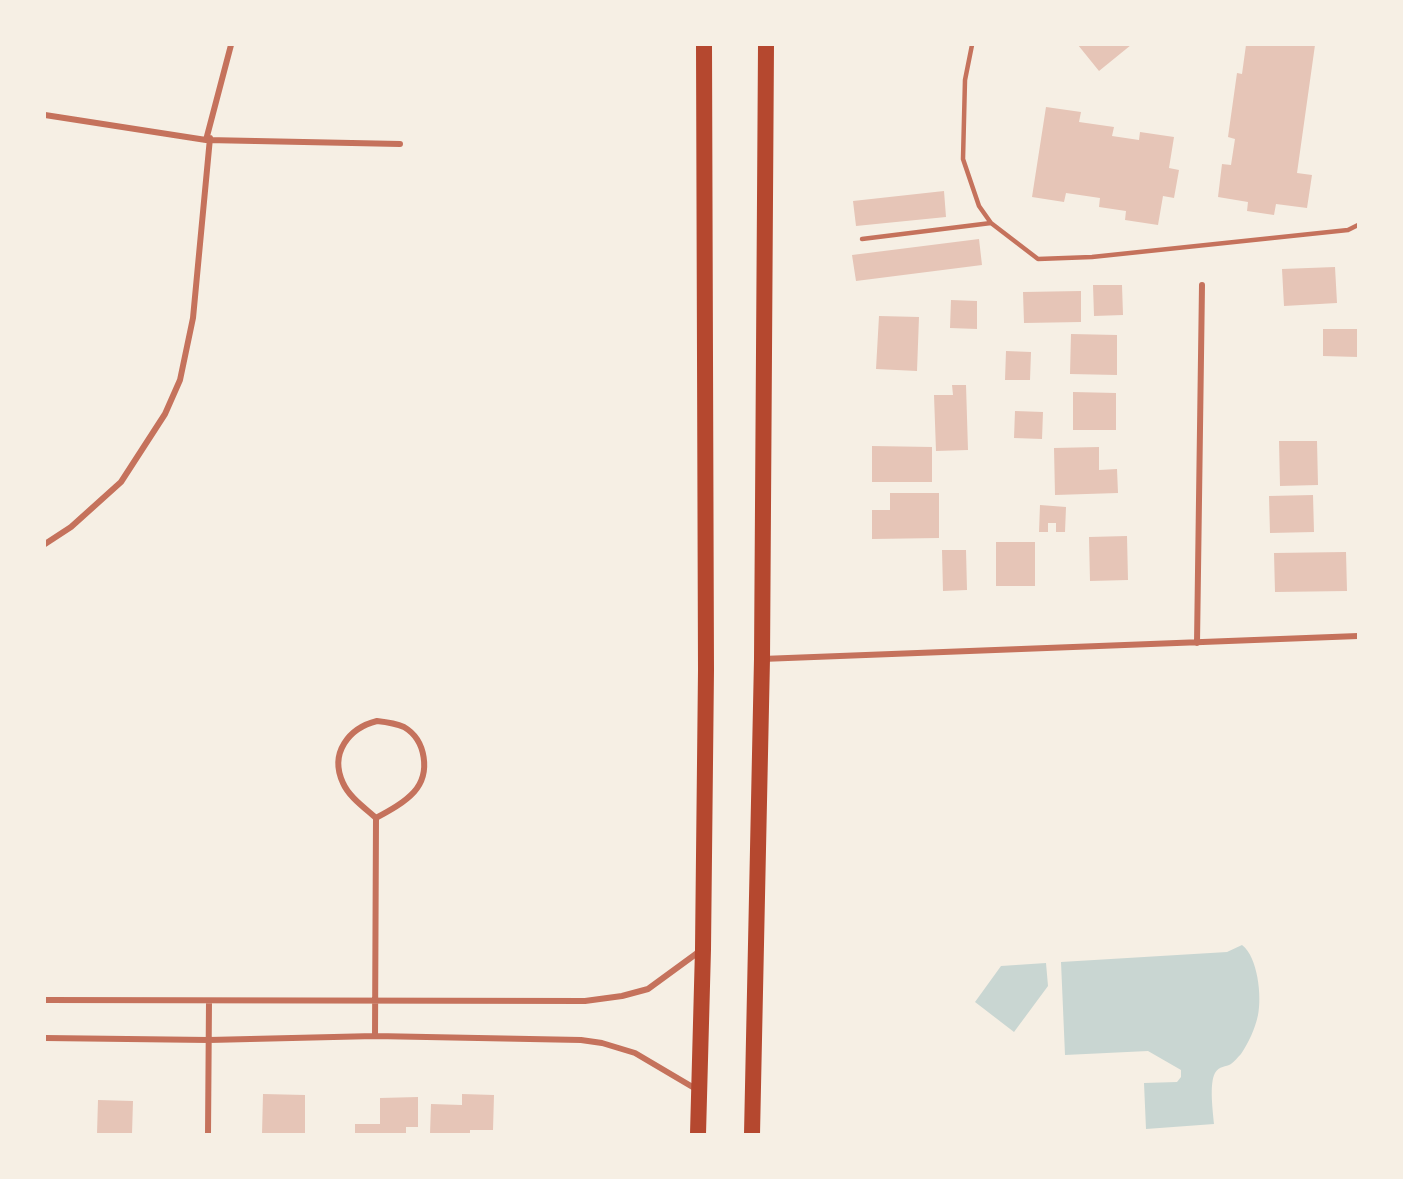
<!DOCTYPE html>
<html>
<head>
<meta charset="utf-8">
<style>
	body { margin:0 }
	#map { position:relative; width:1403px; height:1179px; overflow:hidden; background:#f6efe4; font-family:"Space Grotesk",sans-serif }
	canvas { display:block }
	.frame { position:absolute; inset:0; border:46px solid #f6efe4; pointer-events:none }
</style>
</head>
<body>
<div id="map">
<canvas width="1403" height="1179"></canvas>
<div class="frame"></div>
</div>
<script>
const context = document.querySelector('canvas').getContext('2d');
context.lineJoin = 'round';
function fill(path, color) {
  context.fillStyle = color;
  context.fill(path, 'evenodd');
}
function trace(path, color, width, dash) {
  context.strokeStyle = color;
  context.lineWidth = width;
  context.lineCap = dash ? 'butt' : 'round';
  context.setLineDash(dash || []);
  context.stroke(path);
}
const water = new Path2D(`
	M1242 945C1258 957 1262 997 1258 1015 1255 1029 1249 1042 1241 1054 1238 1057 1234 1062 1231 1064 1226 1067 1219 1066 1215 1073 1209 1084 1213 1112 1214 1124L1146 1129 1144 1083 1177 1082 1181 1077V1070L1148 1051 1065 1055 1061 962 1227 952Z
	M1046 963 1048 986 1014 1032 975 1002 1001 966Z`);
const building = new Path2D(`
	M1078 45H1131L1099 71Z
	M1246 45H1315L1297 173 1312 175 1307 208 1276 204 1274 215 1247 211 1248 202 1218 197 1222 164 1231 165 1235 139 1228 137 1237 73 1242 74Z
	M1046 107 1081 112 1079 122 1114 127 1112 136 1139 140 1140 132 1174 137 1169 168 1179 170 1174 198 1163 196 1158 225 1125 220 1126 211 1099 207 1100 198 1066 193 1064 202 1032 197Z
	M944 191 946 217 856 226 853 201Z
	M979 239 982 265 856 281 852 255Z
	M1335 267 1337 303 1284 306 1282 269Z
	M1093 285H1122L1123 315 1094 316Z
	M1081 291V322L1024 323 1023 292Z
	M951 300 977 301V329L950 328Z
	M879 316 919 317 917 371 876 369Z
	M1323 329H1358V357L1323 356Z
	M1071 334 1117 335V375L1070 374Z
	M1006 351 1031 352 1030 380H1005Z
	M952 385H966L968 450 936 451 934 395H953Z
	M1073 392 1116 393V430H1073Z
	M1015 411 1043 412 1042 439 1014 438Z
	M1279 441H1317L1318 485 1280 486Z
	M872 446 932 447V482H872Z
	M1099 447V470L1117 469 1118 493 1055 495 1054 448Z
	M890 493H939V538L872 539V510H890Z
	M1313 495 1314 532 1270 533 1269 496Z
	M1040 505 1066 507 1065 532H1056V523H1048V532H1039Z
	M1127 536 1128 580 1090 581 1089 537Z
	M996 542H1035V586H996Z
	M942 550H966L967 590 943 591Z
	M1346 552 1347 591 1275 592 1274 553Z
	M263 1094 305 1095V1134H262Z
	M462 1094 494 1095 493 1130H470V1134H430L431 1104 462 1105Z
	M418 1097V1127H406V1134H355V1124H380V1098Z
	M98 1100 133 1101 132 1134H97Z`);
const service = new Path2D(`
	M972 45 965 80 963 159 979 206 991 223 1038 259 1092 257 1348 230 1358 225
	M862 239 991 223`);
const minor = new Path2D(`
	M45 115 206 140
	M206 140 231 45
	M207 140 400 144
	M45 544 71 527 121 482 165 414 180 380 193 318 210 138
	M1197 643 1202 285
	M762 659 1358 636
	M377 721C386 722 395 723 404 727 426 740 431 773 414 792 404 803 389 811 376 818 365 808 349 797 343 783 329 753 349 728 377 721Z
	M45 1000 585 1001 622 996 648 989 700 951
	M375 1036 376 818
	M45 1038 209 1040 375 1036 581 1040 602 1043 635 1053 696 1089
	M208 1134 209 1001`);
const trunk = new Path2D(`
	M698 1134 703 949 706 670 704 45
	M752 1134 762 659 766 45`);
fill(water, '#c9d6d2');
fill(building, '#e6c5b7');
trace(service, '#c5725c', 4.5);
trace(minor, '#c5725c', 6);
trace(trunk, '#b5482f', 16);
</script>
</body>
</html>
